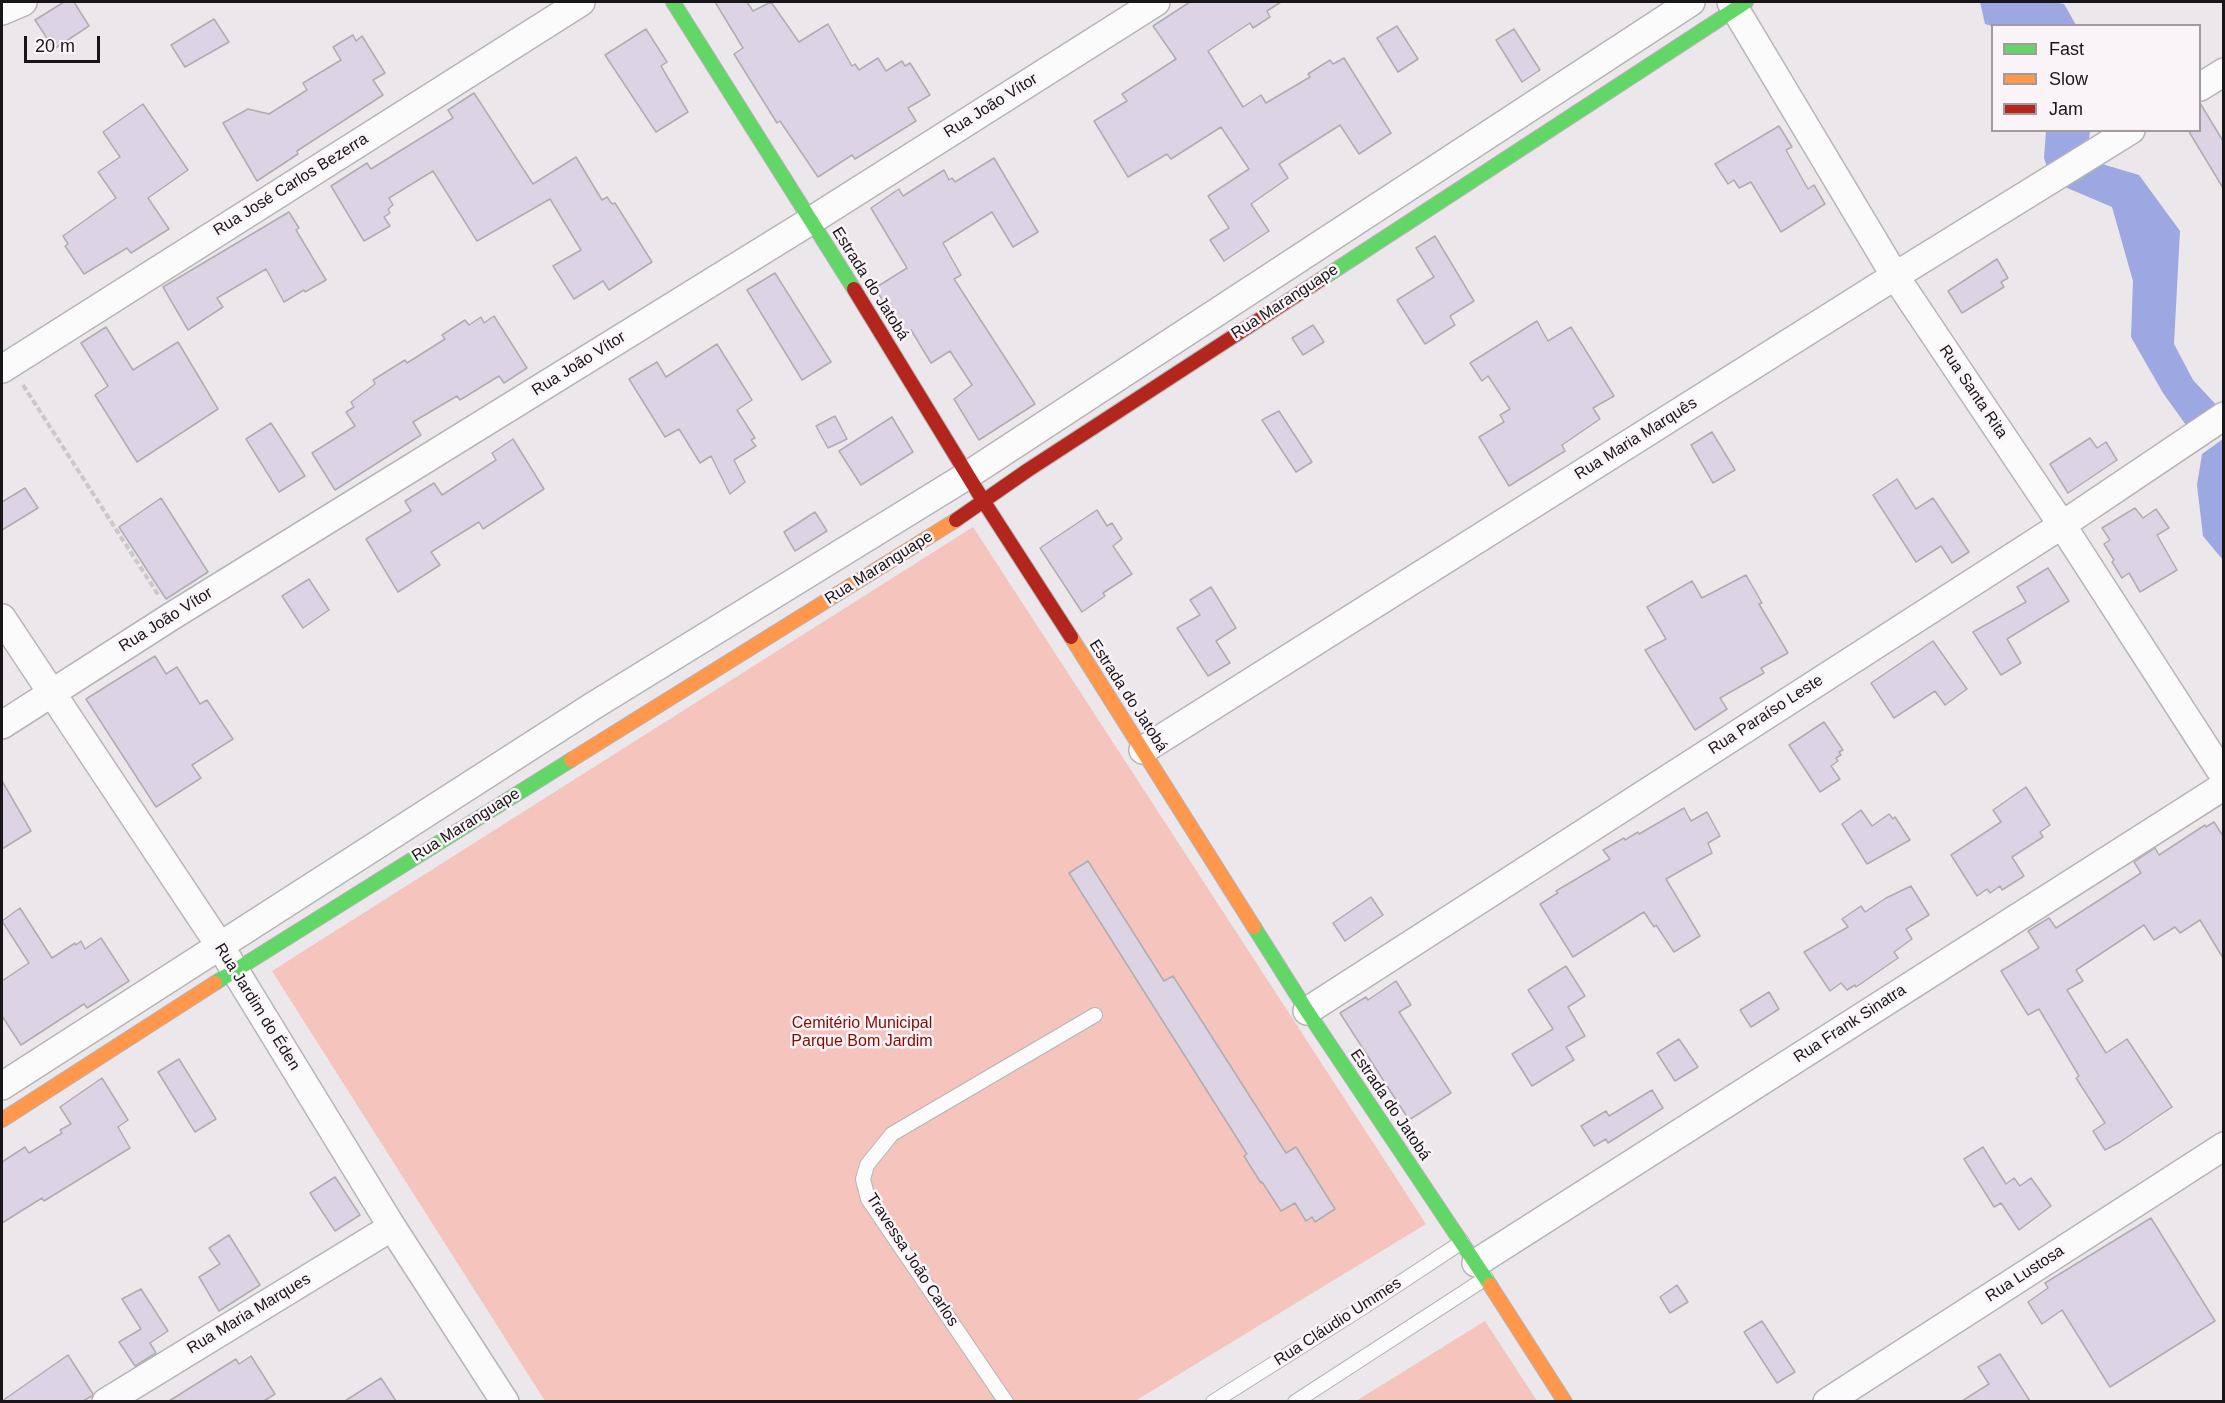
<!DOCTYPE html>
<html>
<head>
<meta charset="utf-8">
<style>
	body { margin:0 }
	#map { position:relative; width:2225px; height:1403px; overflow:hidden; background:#ebe7ea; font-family:Helvetica,sans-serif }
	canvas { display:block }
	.frame { position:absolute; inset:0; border:3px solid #181618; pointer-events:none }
	.legend { position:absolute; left:1991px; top:24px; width:210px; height:108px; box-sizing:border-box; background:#faf4f8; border:2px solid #a09b9e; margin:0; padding:8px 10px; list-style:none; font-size:18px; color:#181618 }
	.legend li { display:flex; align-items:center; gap:12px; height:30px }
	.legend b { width:30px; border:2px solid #a09b9e }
	.scale { position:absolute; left:24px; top:36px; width:76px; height:27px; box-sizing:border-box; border:3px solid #181618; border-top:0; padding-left:8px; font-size:18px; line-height:21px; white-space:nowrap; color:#181618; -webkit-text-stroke:4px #faf4f8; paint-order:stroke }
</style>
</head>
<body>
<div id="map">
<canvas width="2225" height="1403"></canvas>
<div class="frame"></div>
<ul class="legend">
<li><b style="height:8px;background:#63d668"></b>Fast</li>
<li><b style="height:8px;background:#ff974d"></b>Slow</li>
<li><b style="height:8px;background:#b3261e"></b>Jam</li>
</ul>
<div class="scale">20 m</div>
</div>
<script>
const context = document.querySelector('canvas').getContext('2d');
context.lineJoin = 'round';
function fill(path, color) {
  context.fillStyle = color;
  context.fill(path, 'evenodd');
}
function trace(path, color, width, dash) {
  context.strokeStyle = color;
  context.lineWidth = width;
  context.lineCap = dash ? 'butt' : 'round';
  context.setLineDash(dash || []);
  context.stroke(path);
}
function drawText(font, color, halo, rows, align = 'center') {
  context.font = font + ' Helvetica,sans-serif';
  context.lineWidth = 5;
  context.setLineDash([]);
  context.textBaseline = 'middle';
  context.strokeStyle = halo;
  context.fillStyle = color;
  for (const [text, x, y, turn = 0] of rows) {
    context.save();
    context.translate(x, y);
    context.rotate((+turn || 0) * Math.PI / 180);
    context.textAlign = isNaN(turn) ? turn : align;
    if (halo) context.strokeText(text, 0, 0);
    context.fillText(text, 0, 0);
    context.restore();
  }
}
const green = new Path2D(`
	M973 527 1426 1224 1135 1401H545L272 971Z
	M1485 1321 1537 1401H1356Z`);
const water = new Path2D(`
	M1980 2H2055L2064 4 2076 25 1992 26 1985 24Z
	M2046 131H2090L2088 146 2048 170 2044 158Z
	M2102 164 2139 175 2180 231 2174 344 2193 380 2222 411 2191 432 2163 393 2131 337 2133 281 2112 207 2065 187Z
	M2223 439V560L2203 536 2197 485 2202 454Z`);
const building = new Path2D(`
	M64 2H74L89 26 54 49 35 20Z
	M715 2H747L753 11 771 2 799 42 828 24 852 66 855 64 859 70 878 58 886 71 902 61 905 66 910 63 930 95 908 108 916 121 855 159 852 155 818 177 780 121 777 123 734 54 743 48Z
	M1190 2H1281L1267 11 1270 17 1253 28 1250 23 1208 51 1243 107 1261 95 1266 103 1310 77 1308 74 1330 60 1333 64 1344 58 1391 133 1359 154 1340 125 1279 164 1288 178 1251 204 1269 231 1224 261 1210 240 1229 228 1208 196 1249 169 1221 127 1171 159 1167 154 1128 177 1094 121 1127 101 1122 94 1176 59 1153 26Z
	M214 19 229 42 185 67 171 45Z
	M1397 26 1418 59 1398 72 1377 38Z
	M646 29 667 62 661 66 688 112 656 132 605 55Z
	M1514 29 1540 70 1522 82 1496 40Z
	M353 35 356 41 362 36 385 73 373 80 383 95 297 151 298 154 257 181 223 123 248 109 269 114 307 90 303 83 341 60 333 47Z
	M474 93 533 184 576 157 602 200 607 197 612 204 615 203 652 262 609 290 603 281 574 299 553 266 581 250 550 199 477 241 433 171 389 198 393 205 388 209 390 213 384 217 390 226 364 241 331 186 367 163 371 169 453 118 448 110Z
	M2200 103 2223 141V188L2188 130H2199Z
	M143 104 188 170 148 198 169 229 131 253 127 248 84 274 65 246 68 244 63 236 116 198 98 172 120 157 103 132Z
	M1779 126 1792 147 1786 150 1808 189 1814 185 1825 204 1781 232 1751 182 1739 188 1734 180 1728 184 1715 164Z
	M994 158 1038 232 1013 247 992 212 943 243 961 275 954 279 1035 404 979 440 954 399 972 385 950 351 931 363 911 330 904 334 875 288 907 268 871 208 899 189 903 196 944 170 949 180 952 178 955 182Z
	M289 212 299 228 296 230 326 280 305 292 304 290 284 302 266 269 217 298 223 307 188 330 163 287Z
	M1435 236 1474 301 1450 316 1455 325 1425 344 1397 300 1434 277 1416 248Z
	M1997 259 2008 278 2001 282 2004 287 1962 313 1948 291Z
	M775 273 831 362 802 380 747 290Z
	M494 316 527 368 504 383 499 376 460 400 457 396 413 422 421 435 335 490 312 453 355 426 346 412 354 407 351 402 375 384 373 380 405 360 407 363 445 339 442 335 465 320 469 325 481 317 484 323Z
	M1537 321 1548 341 1571 327 1614 396 1593 408 1600 419 1562 445 1565 451 1509 486 1479 437 1504 422 1500 415 1510 409 1488 376 1482 381 1470 363Z
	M1313 325 1324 342 1303 355 1292 338Z
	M106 327 133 370 178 342 218 409 137 462 95 395 108 386 81 343Z
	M717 344 752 400 737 410 755 438 751 440 756 446 734 460 745 482 730 494 711 456 700 463 679 429 665 437 629 379 657 362 666 377Z
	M1279 411 1312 462 1296 472 1262 420Z
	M835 416 847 439 828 448 816 426Z
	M892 417 913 452 861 485 839 451Z
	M271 423 305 476 279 492 246 439Z
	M1712 432 1735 470 1713 483 1691 445Z
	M2090 438 2097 448 2106 442 2117 460 2068 493 2050 464Z
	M513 439 544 489 483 529 479 522 431 552 440 565 398 592 366 539 411 511 405 501 434 483 442 495 496 460 492 453Z
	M1897 479 1916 509 1933 498 1969 552 1952 563 1941 546 1916 562 1873 495Z
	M25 488 38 508 2 530V502Z
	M161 498 208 572 166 599 119 527Z
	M2135 508 2143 518 2156 509 2169 528 2157 535 2177 570 2140 592 2129 573 2122 578 2112 562 2114 560 2104 544 2110 540 2102 528Z
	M1097 510 1107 526 1112 523 1122 539 1113 546 1132 574 1103 593 1105 596 1082 612 1040 548Z
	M815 512 827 531 795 551 784 532Z
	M2048 568 2069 601 2007 639 2021 663 2001 675 1973 632 2026 602 2017 587Z
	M1746 575 1762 603 1759 604 1788 653 1761 668 1764 673 1720 698 1727 709 1695 730 1645 650 1666 639 1647 607 1692 581 1702 598Z
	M309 579 329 610 303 628 282 596Z
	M1211 587 1236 628 1216 641 1230 663 1208 676 1177 628 1200 615 1190 600Z
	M1933 641 1967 689 1945 705 1935 691 1894 718 1871 683Z
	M155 656 166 674 177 667 200 704 207 700 233 739 192 765 201 778 156 807 86 699Z
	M1824 722 1843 750 1839 752 1841 755 1836 758 1838 761 1831 766 1840 779 1820 792 1789 745Z
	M2 781 31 831 2 849Z
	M2026 787 2050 825 2040 832 2043 837 2012 857 2024 876 2002 890 2000 886 1990 893 1987 889 1977 896 1951 855 2001 822 1993 810Z
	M1684 808 1691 821 1707 812 1720 836 1708 843 1712 853 1666 879 1700 936 1674 952 1656 925 1654 927 1644 912 1573 957 1540 904 1558 893 1556 891 1610 859 1603 850 1624 838 1625 840 1638 832 1639 834Z
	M1861 810 1872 826 1889 814 1893 819 1895 817 1910 840 1867 864 1842 824Z
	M2214 822 2223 836V958L2200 920 2180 933 2175 927 2154 940 2144 925 2076 970 2083 981 2067 990 2106 1053 2127 1039 2172 1107 2120 1142 2105 1150 2093 1131 2105 1123 2076 1078 2079 1076 2039 1009 2028 1015 2001 971 2039 948 2028 931 2049 918 2056 928 2141 873 2134 862 2155 848 2159 855 2205 825 2206 827Z
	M1088 861 1164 981 1173 976 1286 1153 1296 1147 1335 1209 1315 1222 1312 1217 1306 1221 1295 1203 1281 1211 1262 1182 1261 1183 1244 1156 1247 1154 1069 873Z
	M1911 886 1929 915 1906 929 1912 939 1894 952 1898 958 1856 987 1855 985 1847 990 1841 983 1830 991 1804 952 1848 927 1842 919 1861 906 1865 912 1886 898Z
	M1371 897 1383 915 1345 941 1333 923Z
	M20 908 52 958 75 943 76 945 81 941 85 949 101 938 129 981 87 1008 84 1004 21 1045 2 1016V981L29 963 2 921Z
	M1566 966 1585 996 1568 1007 1585 1036 1566 1047 1574 1060 1532 1086 1512 1054 1553 1029 1528 990Z
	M1396 981 1411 1005 1399 1012 1451 1093 1409 1120 1340 1013 1366 997 1368 1000Z
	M1769 992 1779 1009 1751 1027 1740 1010Z
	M1679 1039 1698 1067 1675 1081 1657 1053Z
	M179 1059 216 1119 195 1132 158 1072Z
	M102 1078 128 1120 118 1127 130 1148 44 1201 42 1198 2 1223V1162L25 1147 29 1153 62 1133 60 1130 71 1124 60 1107Z
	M1652 1090 1663 1108 1608 1143 1606 1139 1594 1146 1581 1126 1606 1111 1609 1116Z
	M1983 1147 2006 1184 2014 1178 2020 1186 2031 1178 2051 1206 2019 1230 2001 1203 1994 1207 1964 1159Z
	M335 1177 360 1215 335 1231 310 1193Z
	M2151 1218 2215 1321 2110 1387 2062 1310 2042 1324 2028 1302 2048 1288 2045 1283Z
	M229 1235 260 1285 219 1311 199 1277 220 1264 209 1248Z
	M1677 1285 1688 1302 1670 1313 1660 1297Z
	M141 1289 168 1331 150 1343 156 1353 135 1366 119 1342 141 1329 122 1299Z
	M1762 1321 1795 1372 1777 1383 1744 1332Z
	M2000 1354 2030 1401H1962L1989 1384 1978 1367Z
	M68 1355 93 1394 92 1396 83 1401H2Z
	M251 1356 275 1394 264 1401H169L236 1359 239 1364Z
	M381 1378 396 1401H345Z`);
const path = new Path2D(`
	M23 385 159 596`);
const lane = new Path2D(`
	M1006 1402 868 1199 863 1179 867 1165 892 1134 1095 1015
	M1213 1402 1365 1306 1462 1242
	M1295 1402 1486 1278`);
const street = new Path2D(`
	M1731 2 1895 276 2062 525 2224 776
	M2 11 23 2
	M2200 87 2224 72
	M2 369 581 2
	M2 618 220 946 392 1227 505 1402
	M2 725 172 616 812 220 1156 2
	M1143 750 1895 276 2131 130
	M1307 1011 2062 525 2224 416
	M2 1086 593 706 968 475 1691 2
	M1476 1263 2224 786
	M106 1402 392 1227
	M1827 1402 2224 1146`);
const fast = new Path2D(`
	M673 2 854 289
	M1320 280 1746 2
	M1254 927 1307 1011 1490 1285
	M215 983 571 760`);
const slow = new Path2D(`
	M1071 637 1254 927
	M571 760 956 520
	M2 1120 215 983
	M1490 1285 1565 1402`);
const jam = new Path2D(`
	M854 289 984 502 1071 637
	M956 520 1028 470 1320 280`);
const streetNames = [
	["Rua João Vítor",991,106,-32],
	["Rua José Carlos Bezerra",291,185,-32],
	["Estrada do Jatobá",870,284,58],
	["Rua Maranguape",1285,302,-33],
	["Rua João Vítor",579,364,-32],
	["Rua Santa Rita",1973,392,56],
	["Rua Maria Marquês",1636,439,-32],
	["Rua Maranguape",879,568,-32],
	["Rua João Vítor",166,620,-32],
	["Estrada do Jatobá",1128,696,57],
	["Rua Paraíso Leste",1766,715,-33],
	["Rua Maranguape",466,825,-32],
	["Rua Jardim do Éden",257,1007,58],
	["Rua Frank Sinatra",1850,1024,-33],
	["Estrada do Jatobá",1390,1105,56],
	["Travessa João Carlos",912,1260,57],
	["Rua Lustosa",2025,1274,-33],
	["Rua Maria Marques",249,1314,-31],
	["Rua Cláudio Ummes",1338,1322,-33]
];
const parkNames = [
	["Cemitério Municipal",862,1024],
	["Parque Bom Jardim",862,1042]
];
fill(green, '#f4c4bd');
fill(water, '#9da7e1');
fill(building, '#dcd3e4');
trace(building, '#afadaf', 1.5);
trace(lane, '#b7b4b7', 16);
trace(street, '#b7b4b7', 30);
trace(fast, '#b7b4b7', 16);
trace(slow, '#b7b4b7', 16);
trace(jam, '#b7b4b7', 16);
trace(path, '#c9c9c9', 4, [6, 3]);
trace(lane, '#fcfbfc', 14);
trace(street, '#fcfbfc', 27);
trace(fast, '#63d668', 14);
trace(slow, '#ff974d', 14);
trace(jam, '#b3261e', 14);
drawText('16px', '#181618', '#faf4f8', streetNames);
drawText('16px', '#840c00', '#faf4f8', parkNames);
</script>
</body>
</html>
